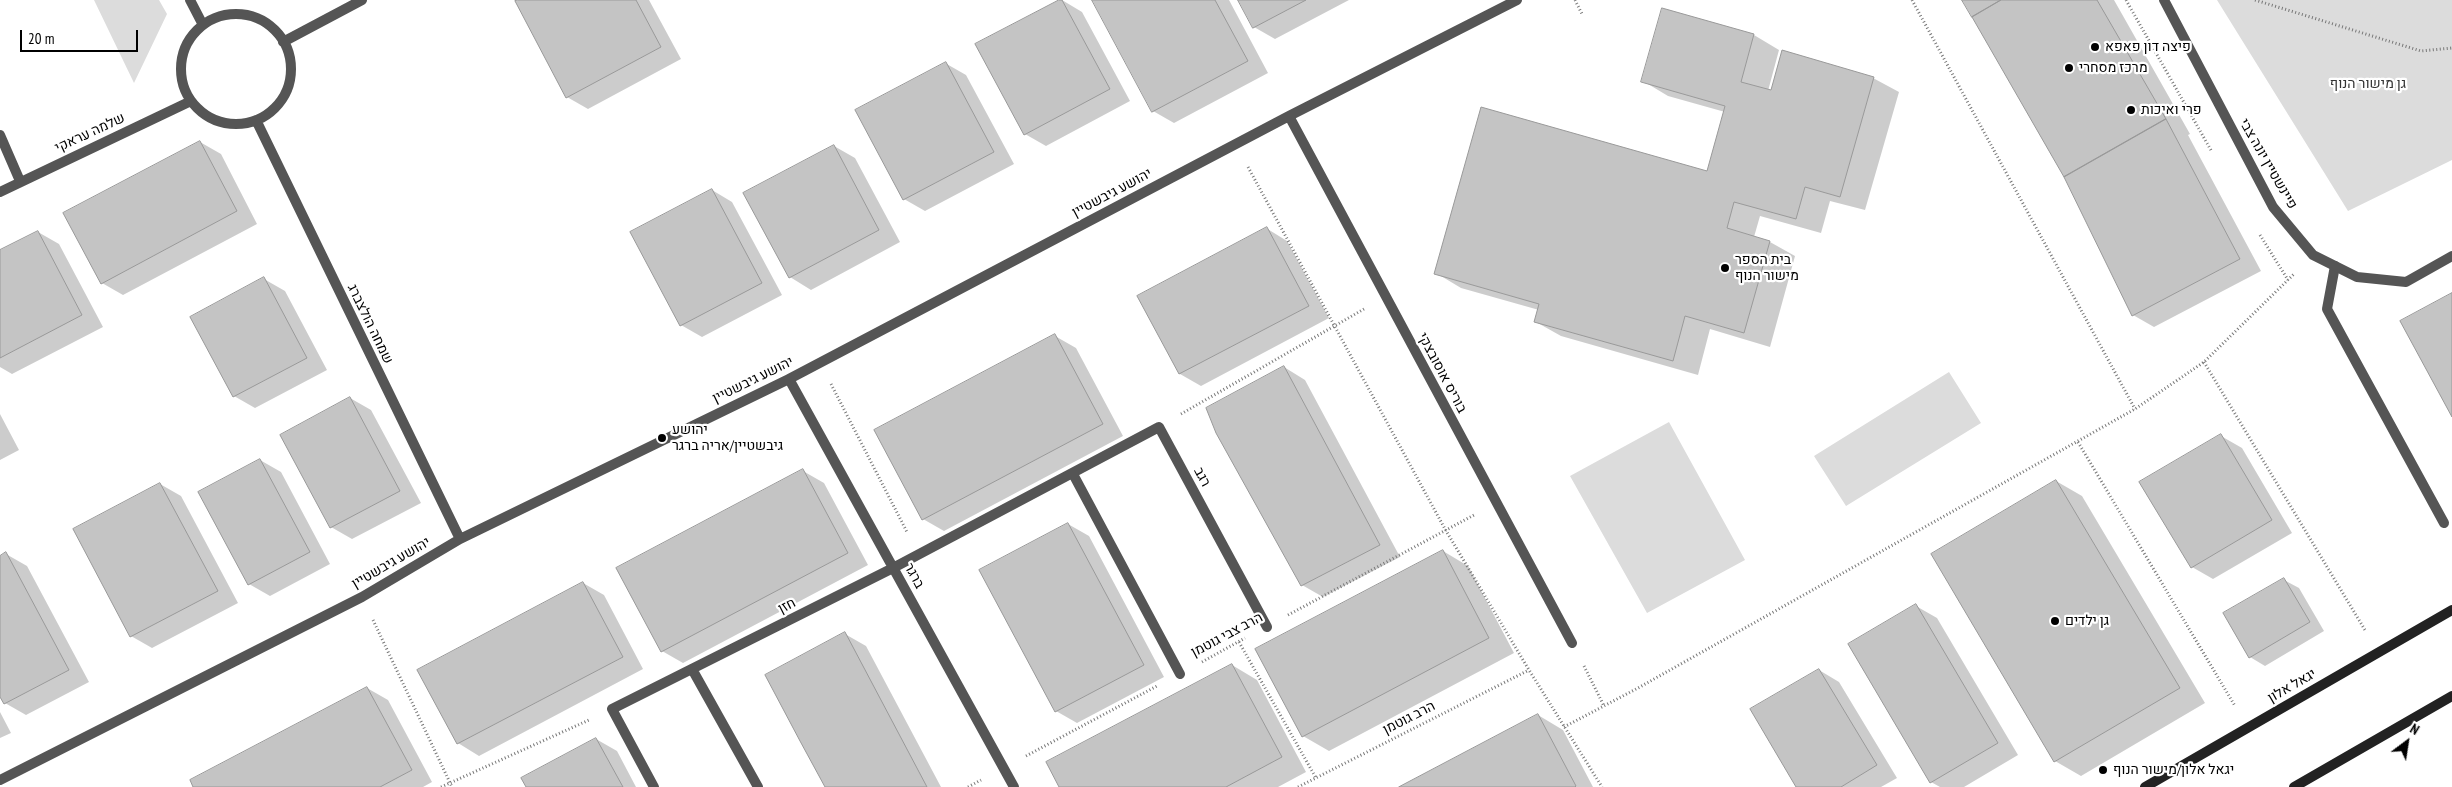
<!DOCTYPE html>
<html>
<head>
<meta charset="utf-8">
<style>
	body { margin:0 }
	#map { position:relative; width:2452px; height:787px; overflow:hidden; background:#fff; font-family:"PT Sans Narrow",sans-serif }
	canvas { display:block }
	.north { position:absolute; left:2382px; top:717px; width:50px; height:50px; -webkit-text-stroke:4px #fff; paint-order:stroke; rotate:31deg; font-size:14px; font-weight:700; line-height:20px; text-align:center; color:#000 }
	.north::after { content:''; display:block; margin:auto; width:18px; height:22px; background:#000; clip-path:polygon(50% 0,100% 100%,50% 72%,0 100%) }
	.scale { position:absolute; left:20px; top:30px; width:118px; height:22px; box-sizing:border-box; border:2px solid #000; border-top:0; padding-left:6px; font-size:15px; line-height:18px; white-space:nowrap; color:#000; -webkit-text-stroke:4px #fff; paint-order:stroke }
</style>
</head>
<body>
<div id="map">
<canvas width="2452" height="787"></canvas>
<div class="north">N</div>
<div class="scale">20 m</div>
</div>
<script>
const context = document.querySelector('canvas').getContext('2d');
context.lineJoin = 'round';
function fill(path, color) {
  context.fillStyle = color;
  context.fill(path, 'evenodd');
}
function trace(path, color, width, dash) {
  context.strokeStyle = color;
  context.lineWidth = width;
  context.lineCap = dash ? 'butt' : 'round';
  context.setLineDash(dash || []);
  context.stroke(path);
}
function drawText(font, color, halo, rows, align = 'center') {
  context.font = font + ' "PT Sans Narrow",Heebo,sans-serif';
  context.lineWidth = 4.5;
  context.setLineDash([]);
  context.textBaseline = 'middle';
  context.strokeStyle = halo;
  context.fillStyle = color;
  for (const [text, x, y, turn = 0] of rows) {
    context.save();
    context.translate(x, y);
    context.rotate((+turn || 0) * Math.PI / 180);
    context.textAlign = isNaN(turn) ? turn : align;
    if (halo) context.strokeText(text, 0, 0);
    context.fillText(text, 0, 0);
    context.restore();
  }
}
const green = new Path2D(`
	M94 0H159L167 14 134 83Z
	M2217 0H2452V160L2348 211Z
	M1949 372 1981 423 1846 506 1814 456Z
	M1669 422 1745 560 1647 613 1570 476Z`);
const shadow = new Path2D(`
	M520 0H649L681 59 588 109 567 97Z
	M1062 0 1082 12 1130 101 1046 146 1025 134Z
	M1093 0H1229L1268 73 1174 123 1153 111Z
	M1239 0H1349L1275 39 1254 27Z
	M1964 0H2114L2190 134 2188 135 2261 271 2154 327 2133 315 2065 176Z
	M1754 35 1779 50 1768 91 1873 78 1899 92 1865 210 1830 201 1821 233 1760 216 1754 237 1770 242 1795 256 1770 347 1710 329 1698 375 1561 336 1536 322 1539 310 1461 288 1436 273 1708 173 1725 112 1668 96 1643 81Z
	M945 63 966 75 1014 164 925 211 904 199Z
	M200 142 221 154 257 224 123 295 102 283Z
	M834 146 855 158 900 242 811 290 790 277 744 194Z
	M712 190 732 202 782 295 702 337 681 325Z
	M1266 228 1287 241 1329 318 1201 386 1180 374 1138 296Z
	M38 232 59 244 103 327 12 374 0 367V252Z
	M264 279 285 291 327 370 255 408 234 396Z
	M1055 336 1076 348 1123 436 944 531 923 519Z
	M1284 367 1305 380 1400 557 1323 597 1302 585Z
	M350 398 371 410 421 503 352 539 331 527Z
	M0 414 19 450 0 460Z
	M2221 436 2242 448 2292 533 2213 579 2192 567Z
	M260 460 281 472 330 564 270 596 249 584Z
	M803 471 824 483 868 565 683 663 662 651Z
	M2056 481 2082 496 2205 703 2081 776 2055 761 1932 554Z
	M160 484 181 496 238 603 152 648 131 636 74 529Z
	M1068 524 1089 536 1164 677 1077 723 1056 711Z
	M1443 551 1468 566 1514 653 1329 751 1303 736Z
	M6 554 27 566 89 682 26 715 5 703 0 694V557Z
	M2284 580 2299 588 2324 631 2265 666 2250 657Z
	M583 583 604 595 643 669 479 756 458 743 418 670Z
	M1916 606 1937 618 2018 755 1964 787H1940L1931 782Z
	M845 634 866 646 941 787H827Z
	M1232 665 1257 680 1306 772 1278 787H1060Z
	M1819 670 1839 682 1897 778 1881 787H1798Z
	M367 688 388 700 432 782 423 787H194Z
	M0 712 11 733 0 738Z
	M1538 715 1563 730 1593 787H1402Z
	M596 739 617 751 636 787H527Z`);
const building = new Path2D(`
	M518 0H636L661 47 566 98 515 1Z
	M1059 0H1062L1110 89 1024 135 975 44Z
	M1092 0H1215L1248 61 1152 112Z
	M1238 0H1306L1253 28Z
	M1962 0H2001L1972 17Z
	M2001 0H2097L2166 119 2064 177 1972 17Z
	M1662 8 1754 34 1741 82 1771 90 1782 50 1874 77 1840 197 1805 187 1796 219 1734 202 1727 228 1770 241 1744 333 1685 316 1673 361 1534 322 1539 304 1434 274 1481 107 1707 171 1725 106 1641 82Z
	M946 62 994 152 903 200 855 110Z
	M2166 119 2240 259 2132 316 2064 177Z
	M200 141 237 211 101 284 63 213Z
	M834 145 879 230 789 278 743 193Z
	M712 189 762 283 680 326 630 232Z
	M1267 227 1309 306 1179 374 1137 296Z
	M38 231 82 315 0 358V250Z
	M264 277 307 358 233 397 190 317Z
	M2452 293V417L2400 321Z
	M1055 334 1103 424 922 520 874 430Z
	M1284 366 1380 545 1301 586 1216 433 1206 408Z
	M350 397 400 491 330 528 280 435Z
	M2221 434 2272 520 2191 568 2139 482Z
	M260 459 310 552 248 585 198 492Z
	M803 469 848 553 661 652 616 568Z
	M2056 480 2180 688 2054 762 1931 554Z
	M160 483 218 591 130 637 73 529Z
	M1068 523 1144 665 1055 712 979 570Z
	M1443 550 1489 638 1302 737 1255 649Z
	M6 552 69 670 4 704 0 697V556Z
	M2284 578 2310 622 2249 658 2223 613Z
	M583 582 623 657 457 744 417 670Z
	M1916 604 1998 743 1930 783 1848 644Z
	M845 632 927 787H825L800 741 765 675Z
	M1232 664 1282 757 1226 787H1059L1046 762Z
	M1819 669 1877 765 1841 787H1796L1750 709Z
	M367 687 412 770 380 787H193L190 780Z
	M1538 714 1576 786 1575 787H1399Z
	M596 738 623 787H526L521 778Z`);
const path = new Path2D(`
	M1575 0 1582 14
	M1912 0 2135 409
	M2126 0 2212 152
	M2255 0 2421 51 2452 48
	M1248 167 1445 529 1529 670 1602 787
	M2260 235 2288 280
	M2204 362 2365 630
	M831 384 907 532
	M1181 414 1364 309
	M2078 442 2235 706
	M1288 615 1474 515
	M373 620 452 787
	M1239 642 1316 778
	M1202 662 1245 638
	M1584 666 1604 706
	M1564 727 1638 688 2135 409 2204 362 2295 273
	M1026 756 1157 686
	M441 787 589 720
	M968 787 981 780
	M1298 787 1529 670`);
const lane = new Path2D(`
	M2335 266 2327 309 2444 523`);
const street = new Path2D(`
	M190 0 203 25
	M2164 0 2273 207 2313 255 2357 277 2406 282 2452 256
	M181 69a55 55 0 1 1 110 0a55 55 0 1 1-110 0Z
	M283 42 362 0
	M1289 116 1572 643
	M256 120 460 539
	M0 135 20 181
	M0 192 191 101
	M789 379 1014 787
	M1073 474 1180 674
	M692 669 758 787
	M0 780 362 597 460 539 789 379 1289 116 1517 0
	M654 787 612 709 893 568 1159 427 1267 627`);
const secondary = new Path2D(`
	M2145 787 2452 610
	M2294 787 2452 696`);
const markers = [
	[2095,47,5,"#000"],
	[2069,68,5,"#000"],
	[2131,110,5,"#000"],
	[1725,268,5,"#000"],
	[662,438,5,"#000"],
	[2055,621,5,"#000"],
	[2103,770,5,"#000"]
];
const poiNames = [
	["פיצה דון פאפא",2105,47],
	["מרכז מסחרי",2079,68],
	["פרי ואיכות",2141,110],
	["בית הספר",1735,260],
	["מישור הנוף",1735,276],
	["יהושע",672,430],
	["גיבשטיין/אריה ברגר",672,446],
	["גן ילדים",2065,621],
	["יגאל אלון/מישור הנוף",2113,770]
];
const parkNames = [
	["גן מישור הנוף",2368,84]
];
const streetNames = [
	["שלמה עראקי",90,133,-25],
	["פיינשטיין יונה צבי",2268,164,60],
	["יהושע גיבשטיין",1112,193,-28],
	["שמחה הולצברג",370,324,64],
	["בוריס אוסובצקי",1442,373,62],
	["יהושע גיבשטיין",753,380,-26],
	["רגב",1202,477,62],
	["יהושע גיבשטיין",391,563,-30],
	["ברגר",914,576,61],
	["חזן",787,606,-27],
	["הרב צבי גוטמן",1227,635,-28],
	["יגאל אלון",2292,686,-30],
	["הרב גוטמן",1409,718,-27]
];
fill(green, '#dcdcdc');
fill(shadow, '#0003');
fill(building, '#c4c4c4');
trace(building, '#999', 1);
trace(path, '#777', 3, [1, 2.5]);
trace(lane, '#555', 10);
trace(street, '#555', 10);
trace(secondary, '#222', 10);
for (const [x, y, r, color] of markers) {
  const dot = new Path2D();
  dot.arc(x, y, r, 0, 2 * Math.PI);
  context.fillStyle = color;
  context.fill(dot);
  trace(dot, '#fff', 2);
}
drawText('14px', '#000', '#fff', poiNames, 'left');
drawText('14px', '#333', '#fff', parkNames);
drawText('14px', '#000', '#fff', streetNames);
</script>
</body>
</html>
